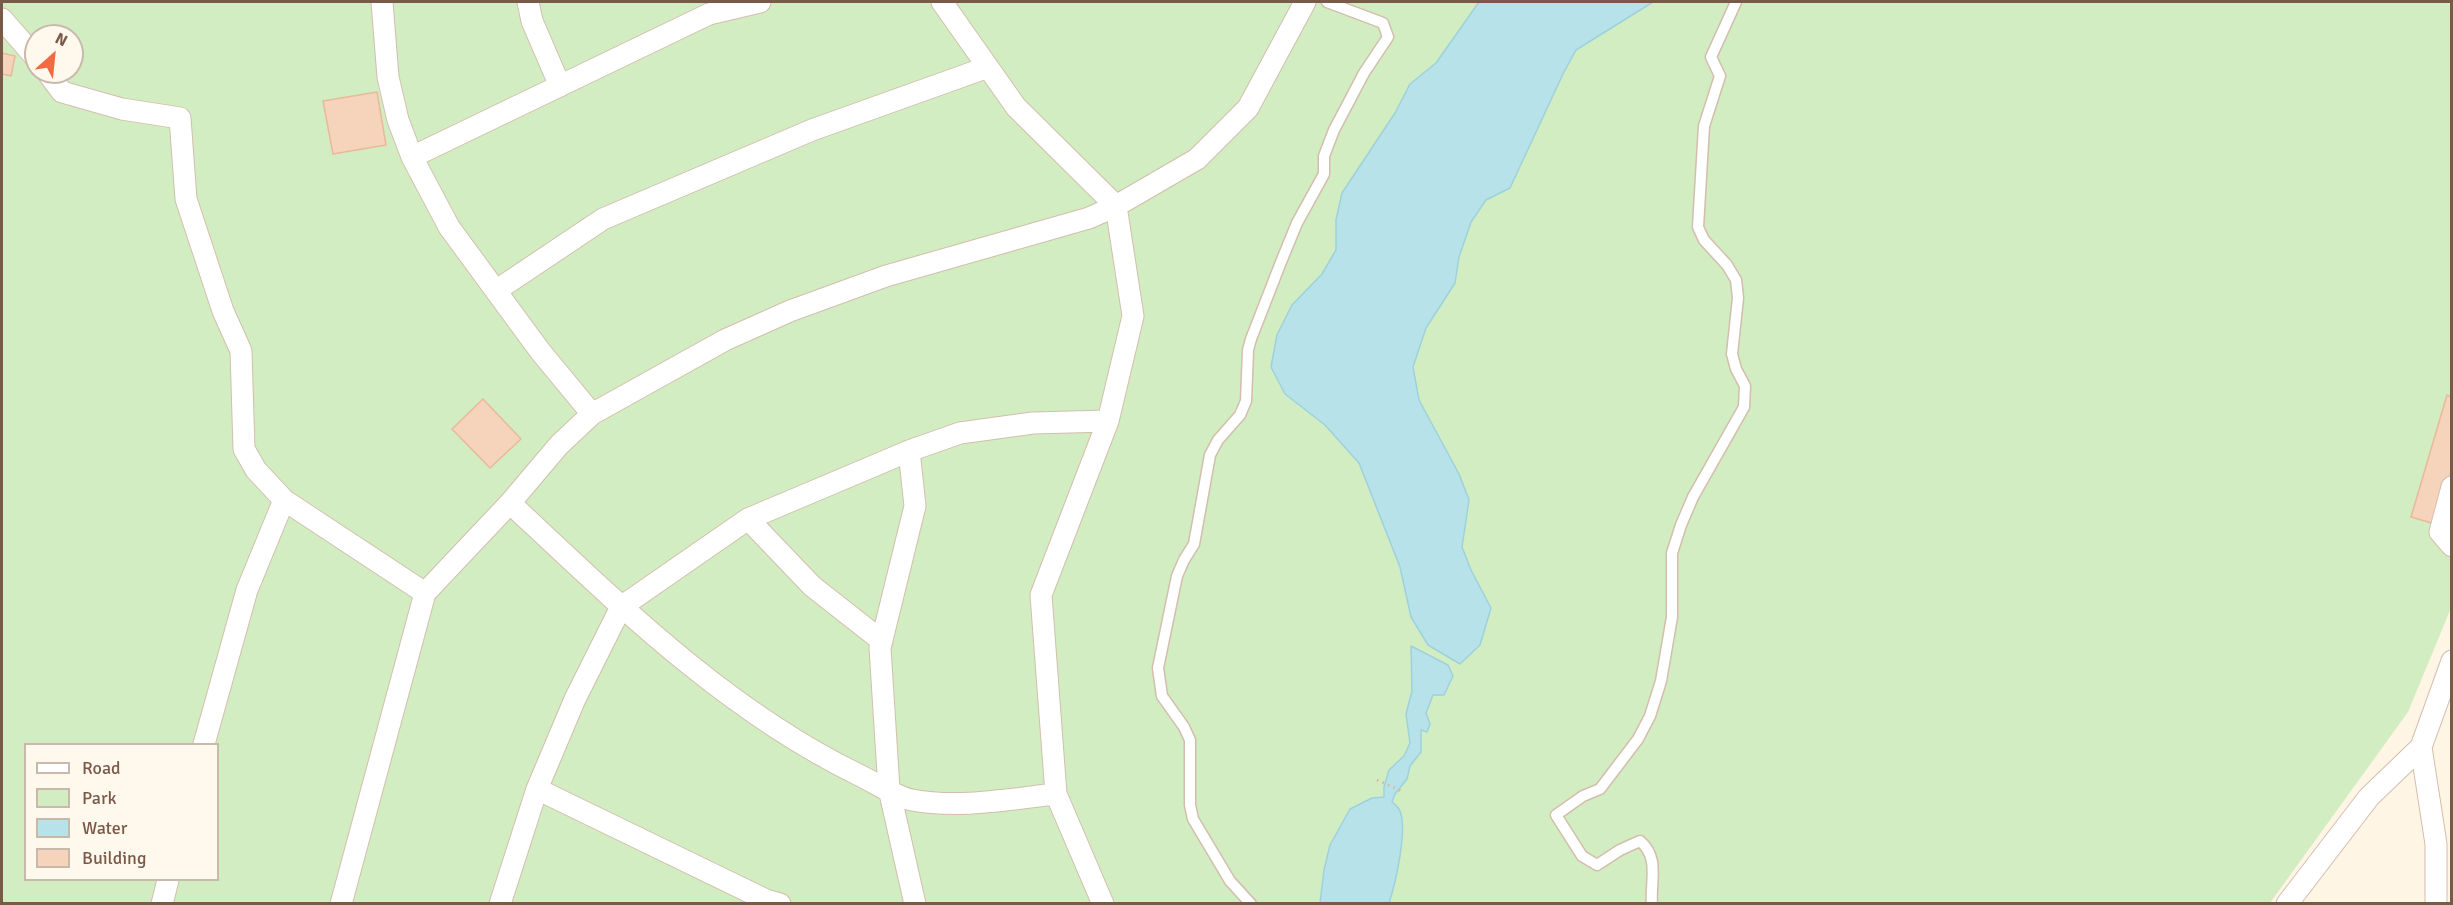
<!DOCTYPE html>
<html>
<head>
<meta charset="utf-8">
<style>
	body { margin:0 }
	#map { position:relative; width:2453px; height:905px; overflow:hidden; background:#fef5e5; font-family:Signika,sans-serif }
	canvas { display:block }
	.frame { position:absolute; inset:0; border:3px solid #795a48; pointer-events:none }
	.legend { position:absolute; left:24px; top:743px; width:195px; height:138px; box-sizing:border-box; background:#fff8ed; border:2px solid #c9b9ab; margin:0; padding:8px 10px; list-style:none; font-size:18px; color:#795a48 }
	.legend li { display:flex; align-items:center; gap:12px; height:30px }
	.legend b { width:30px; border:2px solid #c9b9ab }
	.north { position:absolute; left:24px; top:24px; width:60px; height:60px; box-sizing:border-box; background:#fff8ed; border:2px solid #c9b9ab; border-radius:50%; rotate:27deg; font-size:16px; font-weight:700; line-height:24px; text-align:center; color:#795a48 }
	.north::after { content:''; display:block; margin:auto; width:21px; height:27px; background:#f16a41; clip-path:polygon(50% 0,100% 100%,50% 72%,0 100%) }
</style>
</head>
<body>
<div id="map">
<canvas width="2453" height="905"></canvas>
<div class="frame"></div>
<ul class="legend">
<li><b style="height:8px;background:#fff"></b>Road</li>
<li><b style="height:16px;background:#d3edc2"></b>Park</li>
<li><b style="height:16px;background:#b8e2e9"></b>Water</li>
<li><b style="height:16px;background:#f6d3bb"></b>Building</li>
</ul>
<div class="north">N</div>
</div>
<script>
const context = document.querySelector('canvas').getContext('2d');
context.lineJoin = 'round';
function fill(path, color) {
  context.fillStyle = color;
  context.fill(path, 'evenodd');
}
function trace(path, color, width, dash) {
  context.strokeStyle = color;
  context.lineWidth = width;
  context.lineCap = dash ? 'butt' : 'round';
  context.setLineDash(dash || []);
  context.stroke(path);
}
const green = new Path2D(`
	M2 2H2451V608L2408 712 2270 903 2 904ZM36 36H72V72H36ZM26 744H218V880H26Z`);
const water = new Path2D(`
	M1479 2H1653L1576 50 1563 74 1510 188 1486 200 1471 222 1459 257 1455 283 1426 328 1413 367 1419 400 1459 474 1469 500 1462 547 1471 570 1491 608 1480 645 1460 664 1428 645 1411 617 1400 567 1359 463 1325 425 1285 394 1271 367 1277 335 1292 305 1322 274 1336 250V220L1342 193 1395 113 1410 84 1436 63Z
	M1411 646 1448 665 1453 676 1444 695H1433L1426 713 1430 724 1427 732 1421 730V752L1410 766 1407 779 1395 794 1392 802C1394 804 1397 806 1399 809 1409 826 1395 885 1389 903H1320L1324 870 1330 845 1350 809 1372 798 1384 797V787L1389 770 1404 756 1410 743 1406 714 1412 691Z`);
const building = new Path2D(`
	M2 53 15 56 11 76 2 74Z
	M377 92 386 145 333 154 323 101Z
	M2447 395 2452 397V469L2435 524 2411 517Z
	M483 399 521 439 490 468 452 429Z`);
const path = new Path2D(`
	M1377 780 1404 792`);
const lane = new Path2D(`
	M1251 904 1230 881 1193 819 1190 805V740L1184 727 1162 696 1158 668 1177 576 1184 560 1194 544 1210 455 1218 440 1240 415 1246 401 1248 350 1251 339 1281 262 1297 223 1324 174V156L1334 130 1364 73 1388 37 1383 23 1327 2
	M1652 904C1650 880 1660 858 1640 841L1620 850 1597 865 1582 856 1556 815 1583 796 1600 789 1638 739 1650 716 1661 681 1672 617V553L1681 525 1693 497 1744 407 1745 386 1736 369 1732 354 1738 298 1736 280 1727 265 1704 240 1698 227 1704 126 1720 76 1711 57 1736 2`);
const street = new Path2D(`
	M382 2 388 77 398 120 412 157 449 227 540 351 592 414
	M528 2 532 21 560 86
	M942 2 1016 107 1116 206 1133 316 1108 421 1041 595 1056 794 1103 904
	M2 19 36 58
	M47 72 62 92 122 109 180 118 186 199 223 311 241 351 244 449 256 470 284 500 425 593
	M412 157 709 14 760 2
	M497 290 603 219 812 130 988 67
	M909 451 915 506 880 648 889 789 915 904
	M2452 487 2440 532 2452 546
	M510 503C617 603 725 710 859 775 874 782 896 797 912 800 959 809 1009 799 1056 794
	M748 519 812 586 882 641
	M204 744 247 590 284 500
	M537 789 766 900 780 904
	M162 904 168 880
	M341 904 425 593 510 503 559 445 592 414 725 340 790 311 886 276 1089 218 1116 206 1197 159 1248 108 1305 2
	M500 904 537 789 575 699 621 607 748 519 909 451 960 433 1033 423 1108 421
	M2287 904 2369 797 2421 747
	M2436 904V844L2421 747 2452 661`);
fill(green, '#d3edc2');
fill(water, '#b8e2e9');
trace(water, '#9dd2dc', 1.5);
fill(building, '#f6d3bb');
trace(building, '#e9b99a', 1.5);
trace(lane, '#d3bead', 13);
trace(street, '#d3bead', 23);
trace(path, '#dbb69d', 3, [1.5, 4.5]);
trace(lane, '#fff', 10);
trace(street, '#fff', 21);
</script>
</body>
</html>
